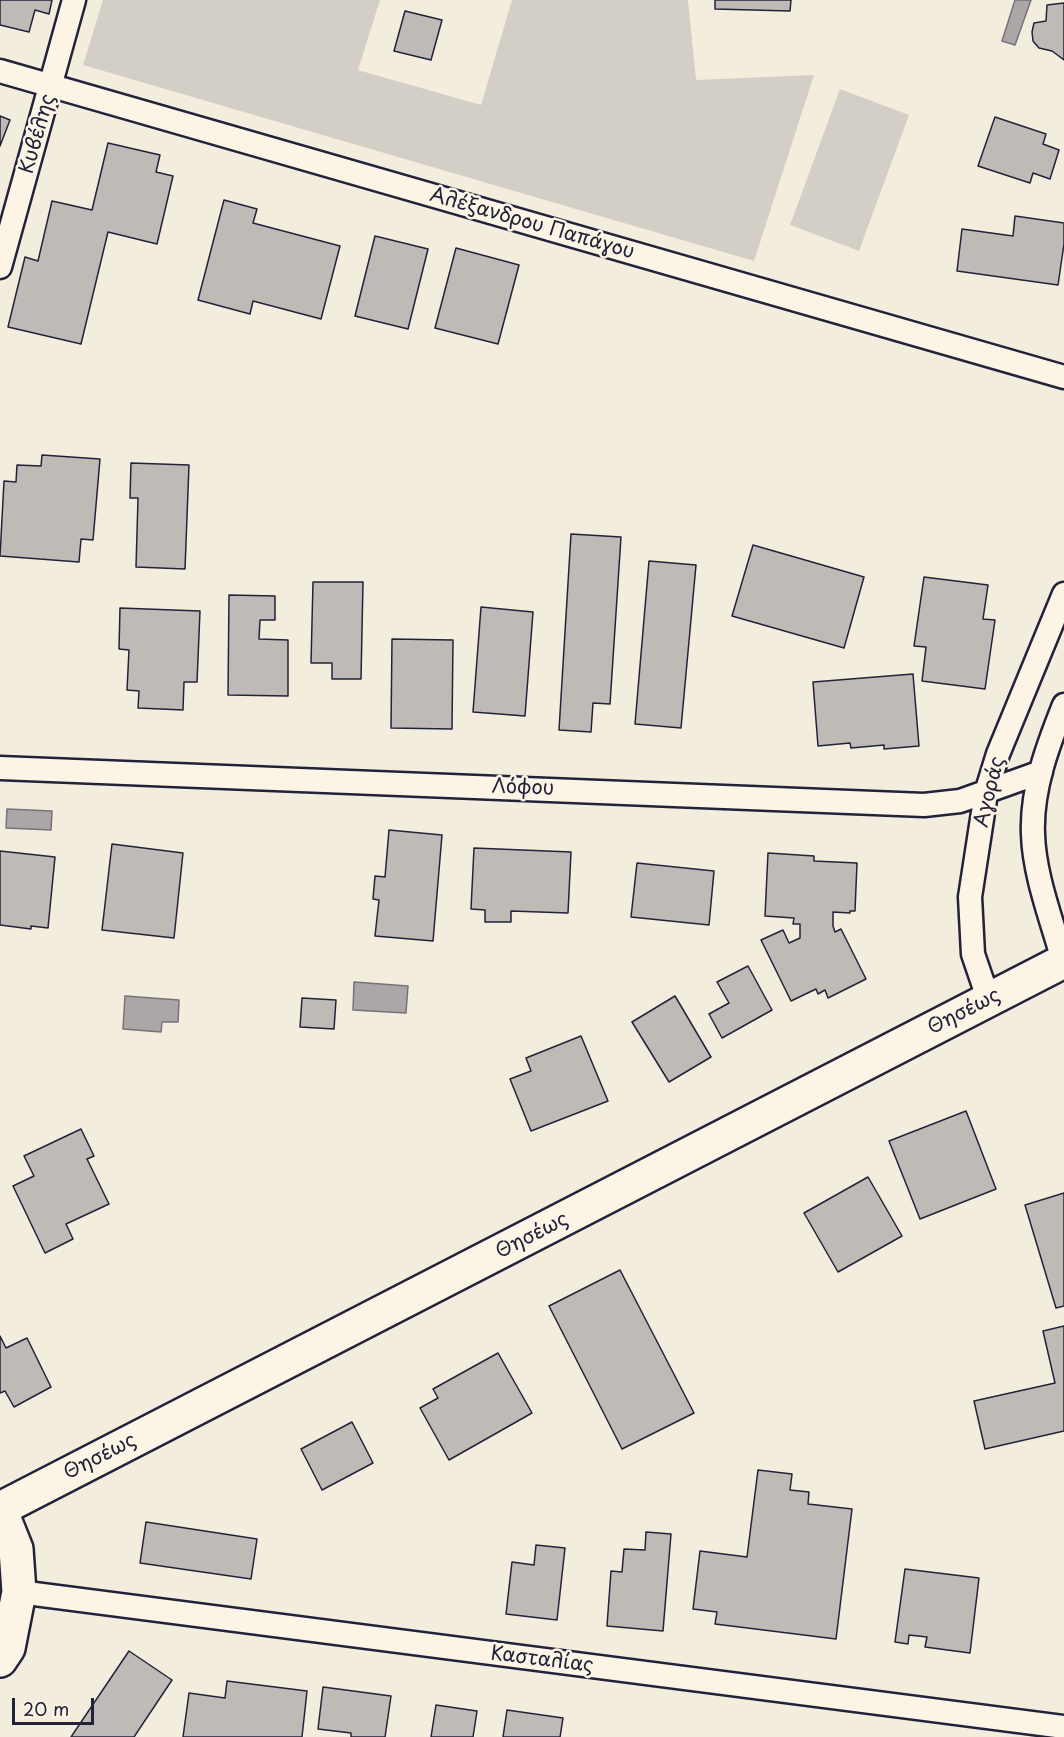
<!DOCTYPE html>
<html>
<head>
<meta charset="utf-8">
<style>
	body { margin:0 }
	#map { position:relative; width:1064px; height:1737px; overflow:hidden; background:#f3edde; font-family:"Playpen Sans",sans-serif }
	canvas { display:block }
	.scale { position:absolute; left:12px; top:1698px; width:82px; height:27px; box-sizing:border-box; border:3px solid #22223b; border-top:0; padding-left:8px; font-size:18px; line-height:21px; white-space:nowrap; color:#22223b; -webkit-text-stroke:4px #fcf5e5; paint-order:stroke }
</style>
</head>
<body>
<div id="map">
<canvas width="1064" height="1737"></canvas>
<div class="scale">20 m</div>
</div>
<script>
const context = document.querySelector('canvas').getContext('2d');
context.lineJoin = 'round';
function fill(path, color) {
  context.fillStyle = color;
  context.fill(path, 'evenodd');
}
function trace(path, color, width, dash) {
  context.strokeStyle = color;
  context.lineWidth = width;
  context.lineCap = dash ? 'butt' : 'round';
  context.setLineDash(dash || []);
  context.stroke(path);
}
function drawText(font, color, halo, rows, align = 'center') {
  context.font = font + ' "Playpen Sans",sans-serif';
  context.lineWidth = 5;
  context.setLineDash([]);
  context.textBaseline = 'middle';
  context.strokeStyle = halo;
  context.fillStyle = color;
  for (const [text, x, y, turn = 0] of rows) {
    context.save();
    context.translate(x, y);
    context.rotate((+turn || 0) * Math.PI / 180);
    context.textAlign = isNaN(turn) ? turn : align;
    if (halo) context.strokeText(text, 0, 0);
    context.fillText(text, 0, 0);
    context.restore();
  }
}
const green = new Path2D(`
	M103 0H380L358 70 481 105 512 0H688L696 80 814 75 754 261 83 65Z
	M840 89 909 115 859 251 790 225Z`);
const water = new Path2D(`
	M1015 0H1031L1015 45 1002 41Z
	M7 809 52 811 51 830 6 828Z
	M354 982 408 986 406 1013 353 1010Z
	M125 996 179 1000 178 1022H162L161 1032 123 1029Z`);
const building = new Path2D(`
	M0 0H52L49 14 35 10 29 32 0 25Z
	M715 0H791L790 11 715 9Z
	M1064 3V60L1052 51 1039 48 1033 41 1032 32 1034 23 1046 21 1047 5Z
	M405 11 442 20 431 60 394 51Z
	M0 116 10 120 0 146Z
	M995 117 1046 134 1043 144 1059 150 1050 179 1033 173 1030 183 978 166Z
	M108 143 160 155 156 172 173 176 157 244 108 232 81 344 8 327 25 257 38 261 52 201 92 210Z
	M224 200 257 209 253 223 340 246 321 319 253 301 250 314 198 300Z
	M1015 216 1064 223V244L1058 285 957 271 962 229 1013 236Z
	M375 236 428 249 408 329 355 316Z
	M456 248 519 265 498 344 435 328Z
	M42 455 100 459 93 540 81 539 79 562 0 556 4 481 16 482 17 465 41 466Z
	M131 463 189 465 185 569 136 567 138 498H130Z
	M571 534 621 537 610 704 593 703 591 732 559 730Z
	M753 545 864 577 844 648 732 616Z
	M649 561 696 565 681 728 635 724Z
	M924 577 988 585 983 619 995 620 985 689 922 681 926 647 914 646Z
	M313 582H363L361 679H332V663H311Z
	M229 595 275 596V620H260L259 639 288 640V696L228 695Z
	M481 607 533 612 525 716 473 712Z
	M120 608 200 611 197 682H184L183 710 138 708 139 691 127 690 129 650 119 649Z
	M392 639 453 640 452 729 391 728Z
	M913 674 919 746 884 749V745L851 748 850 743 818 746 813 682Z
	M389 830 442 835 433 941 375 936 379 900 373 899 375 876 385 877Z
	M112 844 183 853 174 938 102 930Z
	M474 848 571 852 568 913 511 911V922H485V910L471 909Z
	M0 851 55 857 48 928 31 926V929L0 925Z
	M768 853 814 856V861L857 863 855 911H850V913L833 912V926L835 932 841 929 866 979 828 998 825 990 818 994 816 989 791 1001 761 940 783 930 789 943 800 938V924H793L794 918 765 916Z
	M637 863 714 871 709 925 631 917Z
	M748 966 772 1010 722 1038 709 1014 729 1003 717 982Z
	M675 996 711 1057 669 1082 632 1022Z
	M302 998 336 1000 334 1029 300 1027Z
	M581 1036 608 1101 531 1131 510 1079 531 1071 526 1058Z
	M966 1111 996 1189 920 1219 889 1141Z
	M81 1129 94 1156 87 1159 109 1204 66 1224 73 1239 45 1253 13 1186 34 1176 24 1156Z
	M868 1177 902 1236 838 1272 804 1213Z
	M1064 1193V1306L1056 1308 1025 1205Z
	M620 1270 694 1413 622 1449 549 1306Z
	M1064 1326V1431L985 1449 974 1401 1055 1383 1043 1331Z
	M0 1336 6 1348 27 1338 51 1387 14 1407 5 1391 0 1393Z
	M498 1353 532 1413 449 1460 420 1408 438 1398 433 1389Z
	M352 1422 373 1463 322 1490 301 1449Z
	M758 1470 792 1474 790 1490 809 1492 808 1504 852 1509 836 1639 715 1624 717 1612 693 1609 700 1551 747 1557Z
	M146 1522 257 1539 251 1579 140 1563Z
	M646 1532 671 1534 663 1631 607 1626 611 1571 622 1572 624 1549 645 1550Z
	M536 1545 565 1548 557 1620 506 1614 512 1562 534 1565Z
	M905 1569 979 1578 970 1653 925 1647 927 1637 909 1635 908 1644 895 1642Z
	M129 1651 172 1680 134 1737H71Z
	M227 1681 307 1691 302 1737H183L189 1693 225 1698Z
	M323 1687 391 1696 385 1737H351V1733L318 1729Z
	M436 1705 477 1711 473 1737H431Z
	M507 1710 563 1718 560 1737H503Z`);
const street = new Path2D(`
	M0 71 1064 377
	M0 267 74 0
	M1064 705C1048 745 1031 790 1033 834 1034 876 1053 923 1064 964
	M0 768 924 805 960 801 1041 772
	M988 998 973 954 970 897 986 793 998 754 1064 594
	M19 1592 1064 1727`);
const secondary = new Path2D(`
	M0 1509 16 1549 19 1592 8 1648 0 1660`);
const primary = new Path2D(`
	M0 1509 1064 961`);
const streetNames = [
	["Κυβέλης",38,134,-74],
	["Αλέξανδρου Παπάγου",532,224,16],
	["Λόφου",523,788,2],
	["Αγοράς",990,792,-76],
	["Θησέως",964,1012,-27],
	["Θησέως",532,1236,-27],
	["Θησέως",100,1457,-27],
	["Κασταλίας",542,1660,7]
];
fill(green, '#d4cfc6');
fill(water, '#aca7a6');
trace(water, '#75727b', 1.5);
fill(building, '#bfbab6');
trace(building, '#22223b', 1.5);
trace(street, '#22223b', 27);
trace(secondary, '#22223b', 38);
trace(primary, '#22223b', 38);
trace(street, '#fcf5e5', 22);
trace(secondary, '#fcf5e5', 33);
trace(primary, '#fcf5e5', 33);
drawText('20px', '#22223b', '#fcf5e5', streetNames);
</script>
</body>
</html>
